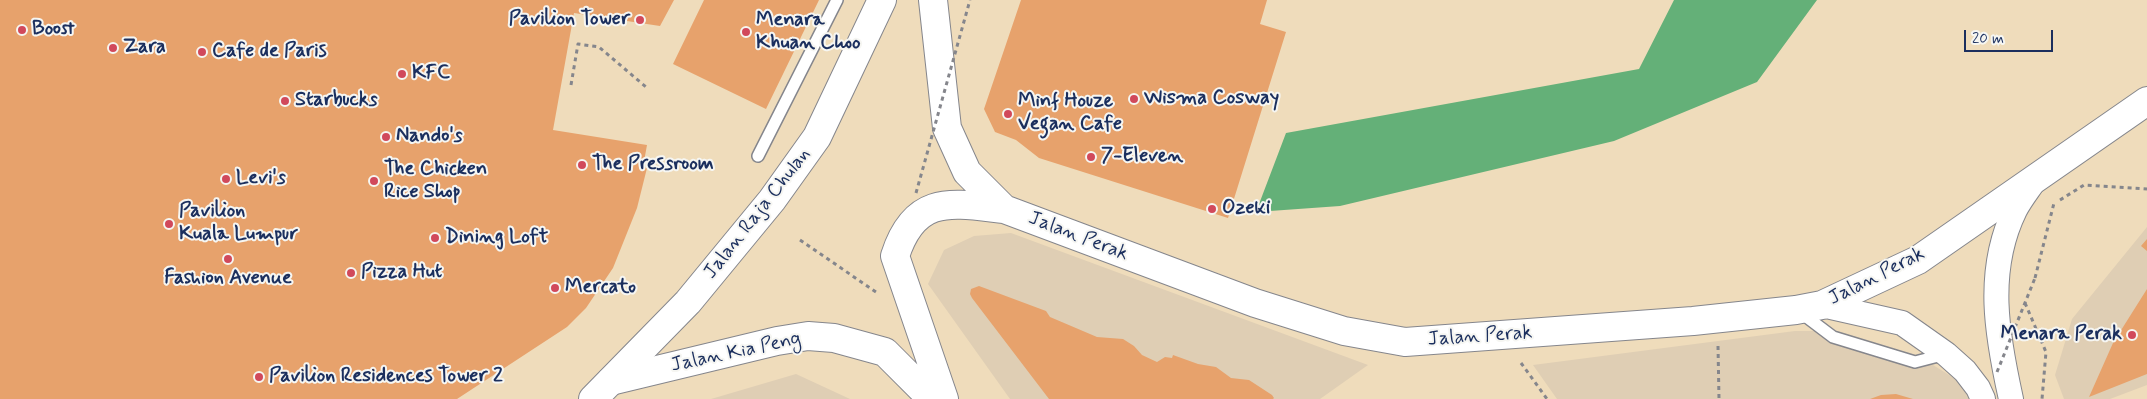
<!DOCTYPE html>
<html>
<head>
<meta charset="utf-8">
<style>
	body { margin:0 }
	#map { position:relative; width:2147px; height:399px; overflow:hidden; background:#efdcbb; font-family:Mynerve,sans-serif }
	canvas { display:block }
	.scale { position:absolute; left:1964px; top:30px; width:89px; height:22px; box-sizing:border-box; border:2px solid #1b2f5e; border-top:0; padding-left:6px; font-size:15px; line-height:18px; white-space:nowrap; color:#1b2f5e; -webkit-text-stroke:4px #f6f6f2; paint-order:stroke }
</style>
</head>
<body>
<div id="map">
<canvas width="2147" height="399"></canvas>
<div class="scale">20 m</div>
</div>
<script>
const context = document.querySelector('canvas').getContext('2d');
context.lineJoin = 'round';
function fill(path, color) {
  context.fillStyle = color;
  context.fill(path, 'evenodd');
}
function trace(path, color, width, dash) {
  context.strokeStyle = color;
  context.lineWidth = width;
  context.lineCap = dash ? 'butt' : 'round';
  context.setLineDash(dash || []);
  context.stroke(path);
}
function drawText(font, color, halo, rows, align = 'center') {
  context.font = font + ' Mynerve,sans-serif';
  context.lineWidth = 4;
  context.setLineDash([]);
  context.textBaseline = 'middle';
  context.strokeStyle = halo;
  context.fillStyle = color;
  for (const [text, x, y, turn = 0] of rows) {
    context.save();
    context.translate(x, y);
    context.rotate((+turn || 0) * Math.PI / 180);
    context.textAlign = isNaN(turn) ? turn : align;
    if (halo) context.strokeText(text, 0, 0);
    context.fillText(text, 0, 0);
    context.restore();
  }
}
const built = new Path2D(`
	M2147 227V385L2110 399H2064L2055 375 2072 319Z
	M1011 233 1368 365 1320 399H1010L928 284 944 250 974 236Z
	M1795 331H1832L1906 353 1933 365 1954 378 1974 394 1977 399H1557L1533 365Z
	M796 374 850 399H711Z`);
const forest = new Path2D(`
	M1674 0H1817L1757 82 1614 141 1340 206 1256 212 1286 133 1639 69Z`);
const building = new Path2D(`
	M0 0H674L660 26 574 13 553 130 647 145 643 167 647 168 637 208 613 268 586 308 567 327 457 399H0Z
	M704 0H819L766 109 673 64Z
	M1021 0H1267L1260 24 1286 32 1228 218 1039 158 1016 140 995 132 984 109Z
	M2147 239V251L2141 246Z
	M979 286 1046 311 1050 317 1097 337 1123 339 1134 346 1142 355 1157 362 1165 357 1172 358 1173 355 1198 364 1216 367 1231 378 1249 380 1272 395 1270 398 1272 395 1274 398 1273 399H1049L972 298 970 294 971 289Z
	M2147 289V374L2089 397 2113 343Z
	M1896 394 1913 399H1870L1881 395Z`);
const path = new Path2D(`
	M571 85 578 44 599 47 646 87
	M2060 200 2084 185 2147 189
	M800 240 876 292
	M2035 278 2054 203
	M2025 303 2046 352 2042 399
	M1718 346 1719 399
	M1521 363 1547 399`);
const service = new Path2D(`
	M758 156 837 0
	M1800 312 1833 337 1915 362 1946 354`);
const minor = new Path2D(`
	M1822 305 1902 323 1946 354 1965 371 1978 388 1983 399
	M2011 399C1997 336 1985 271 2015 210 2020 200 2028 190 2034 181`);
const tertiary = new Path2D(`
	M933 0 947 128 967 172 1004 209 1255 303 1344 331 1405 342 1693 321 1796 310 1822 305 1918 260 2147 101
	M611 381 777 341 808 336 834 338 885 352 932 399
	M944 399 895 256C915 194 951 203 1004 209`);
const secondary = new Path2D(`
	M593 399 688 302 772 200 817 137 882 0`);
const pathBridge = new Path2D(`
	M916 193 970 0
	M1997 372 2035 278`);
const markers = [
	[640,20,5,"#d1495b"],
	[22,30,5,"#d1495b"],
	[746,32,5,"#d1495b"],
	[113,48,5,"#d1495b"],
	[202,52,5,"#d1495b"],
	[402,74,5,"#d1495b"],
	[1134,99,5,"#d1495b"],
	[285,101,5,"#d1495b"],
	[1008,114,5,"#d1495b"],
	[386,137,5,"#d1495b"],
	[1091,157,5,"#d1495b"],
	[582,165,5,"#d1495b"],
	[226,179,5,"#d1495b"],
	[374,181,5,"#d1495b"],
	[1212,209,5,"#d1495b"],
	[169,224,5,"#d1495b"],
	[435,238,5,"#d1495b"],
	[228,259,5,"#d1495b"],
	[351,273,5,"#d1495b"],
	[555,288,5,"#d1495b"],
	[2132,335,5,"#d1495b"],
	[259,377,5,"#d1495b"]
];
const poiNames = [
	["Pavilion Tower",630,20,"right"],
	["Menara",756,21],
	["Khuan Choo",756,44],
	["Boost",32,30],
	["Zara",123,48],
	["Cafe de Paris",212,52],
	["KFC",412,74],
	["Wisma Cosway",1144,99],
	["Starbucks",295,101],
	["Minf Houze",1018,102],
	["Vegan Cafe",1018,125],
	["Nando's",396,137],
	["7-Eleven",1101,157],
	["The Pressroom",592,165],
	["The Chicken",384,170],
	["Rice Shop",384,193],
	["Levi's",236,179],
	["Ozeki",1222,209],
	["Pavilion",179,212],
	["Kuala Lumpur",179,235],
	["Dining Loft",445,238],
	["Pizza Hut",361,273],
	["Fashion Avenue",228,279,"center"],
	["Mercato",565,288],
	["Menara Perak",2122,335,"right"],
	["Pavilion Residences Tower 2",269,377]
];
const streetNames = [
	["Jalan Raja Chulan",758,214,-52],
	["Jalan Perak",1078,237,21],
	["Jalan Perak",1877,277,-27],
	["Jalan Perak",1480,337,-4],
	["Jalan Kia Peng",736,353,-12]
];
fill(built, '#dfceb4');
fill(forest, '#64b078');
fill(building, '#e7a26c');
trace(service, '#85868c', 14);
trace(minor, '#85868c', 26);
trace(tertiary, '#85868c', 30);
trace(secondary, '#85868c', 30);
trace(path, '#85868c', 3, [4, 4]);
trace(service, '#fff', 11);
trace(minor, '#fff', 24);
trace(tertiary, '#fff', 28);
trace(secondary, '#fff', 28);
trace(pathBridge, '#85868c', 3, [4, 4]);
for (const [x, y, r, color] of markers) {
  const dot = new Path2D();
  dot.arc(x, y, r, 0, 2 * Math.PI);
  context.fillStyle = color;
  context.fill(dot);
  trace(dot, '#f6f6f2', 2);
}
drawText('bold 20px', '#1b2f5e', '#f6f6f2', poiNames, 'left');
drawText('20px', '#1b2f5e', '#f6f6f2', streetNames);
</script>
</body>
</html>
